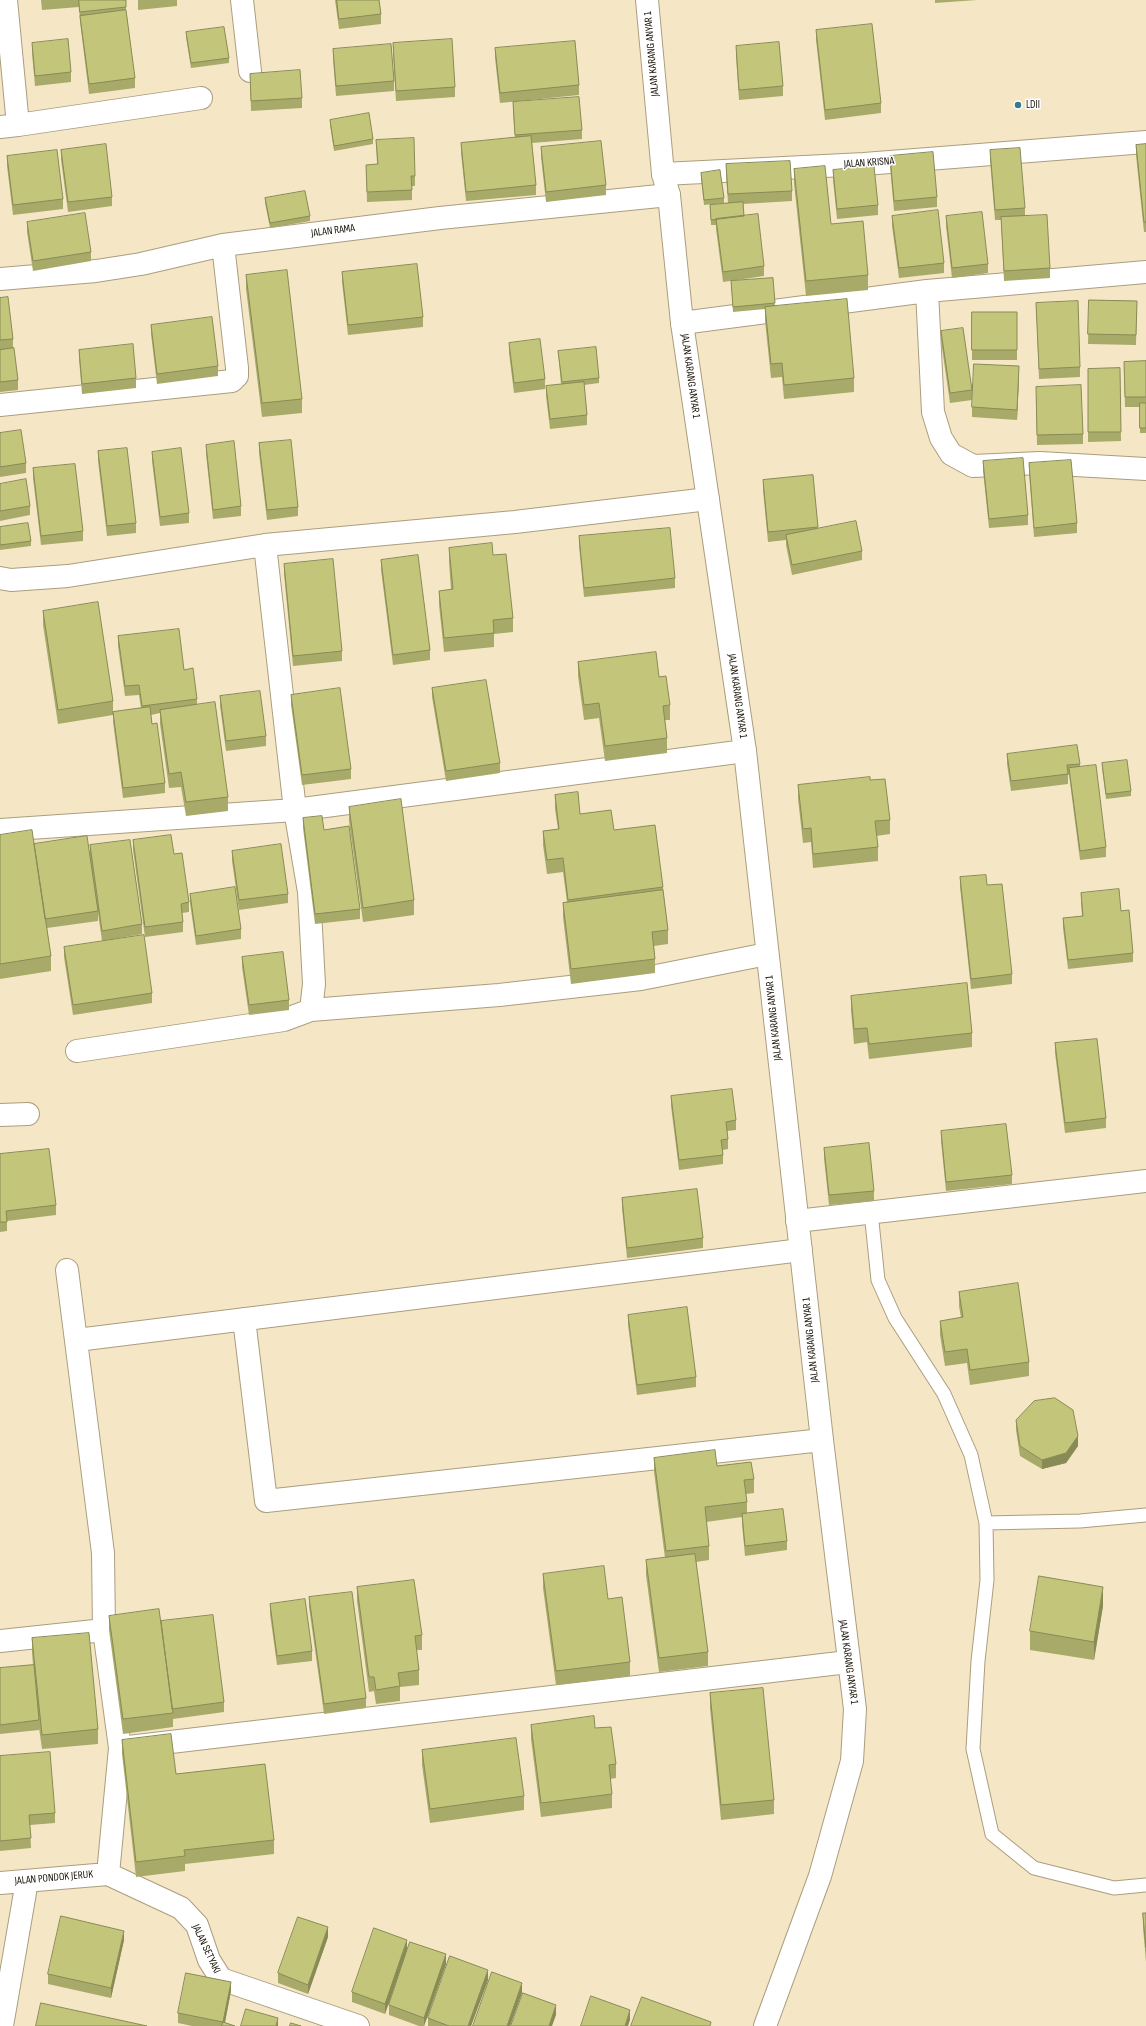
<!DOCTYPE html>
<html>
<head>
<meta charset="utf-8">
<style>
	body { margin:0 }
	canvas { display:block; background:#f5e7c6 }
</style>
</head>
<body>
<canvas width="1146" height="2026"></canvas>
<script>
const context = document.querySelector('canvas').getContext('2d');
context.lineJoin = 'round';
function trace(path, color, width, dash) {
  context.strokeStyle = color;
  context.lineWidth = width;
  context.lineCap = dash ? 'butt' : 'round';
  context.setLineDash(dash || []);
  context.stroke(path);
}
function fill(path, color) {
  context.fillStyle = color;
  context.fill(path, 'evenodd');
}
function drawText(font, color, halo, rows, align = 'center') {
  context.font = font + ' "Sofia Sans Condensed",sans-serif';
  context.lineWidth = 3;
  context.setLineDash([]);
  context.textBaseline = 'middle';
  context.strokeStyle = halo;
  context.fillStyle = color;
  for (const [text, x, y, turn = 0] of rows) {
    context.save();
    context.translate(x, y);
    context.rotate((+turn || 0) * Math.PI / 180);
    context.textAlign = isNaN(turn) ? turn : align;
    if (halo) context.strokeText(text, 0, 0);
    context.fillText(text, 0, 0);
    context.restore();
  }
}
const service = new Path2D(`
	M871 1212 878 1280 895 1318 944 1394 971 1455 986 1523 987 1580 978 1661 973 1749 992 1834 1034 1868 1114 1888 1146 1885
	M986 1523 1080 1521 1146 1515`);
const minor = new Path2D(`
	M242 0 250 71
	M18 125 201 98
	M0 127 18 125 6 0
	M663 174 864 164 1146 142
	M0 279 96 271 141 264 223 245 440 218 669 195
	M927 291 933 412 941 438 951 454 973 466 1040 463 1146 469
	M682 323 927 291 1146 272
	M0 405 232 381 237 376V368L223 245
	M0 578 11 580 68 576 265 545 515 522 708 499
	M0 830 295 810 745 751
	M311 1010 499 995 641 979 767 954
	M77 1051 284 1020 311 1010 314 984 309 892 295 810 265 545
	M0 1115 28 1114
	M797 1221 1146 1181
	M67 1270 103 1553 104 1630 120 1748
	M244 1319 266 1501 822 1440
	M77 1340 801 1250
	M0 1641 104 1630
	M108 1874 120 1748 848 1662
	M0 1883 108 1874 181 1908 197 1925 209 1960 221 1979 358 2026
	M2 2026 27 1881`);
const primary = new Path2D(`
	M647 0 663 174 669 195 682 323 745 751 822 1440 855 1709 852 1761 820 1876 765 2026`);
const wall = new Path2D(`
	M41 0H126V12L135 78V88L89 94 80 22 79 7 42 10Z
	M138 0H177V6L138 10Z
	M335 0H379L381 14V24L339 29Z
	M935 0H977L935 3Z
	M816 30 881 103V113L825 120 816 40Z
	M186 32 229 58V63L191 68 186 37Z
	M32 43 71 72V82L35 86 32 53Z
	M393 43 455 87V97L396 101 393 53Z
	M736 46 783 86V96L739 100 736 56Z
	M495 48 579 85V95L500 103 495 58Z
	M333 49 394 81V91L336 96 333 59Z
	M250 74 302 98V108L251 111Z
	M513 102 582 130V139L532 143 536 185V195L466 201 461 153V143L515 138 513 112Z
	M330 120 373 139V144L334 151 330 125Z
	M376 140 415 176V186H412V200L367 202 366 165 377 164Z
	M1146 144V232H1144L1136 155V145Z
	M541 147 606 185V195L546 202 541 157Z
	M61 150 112 197V206L68 212 61 160Z
	M990 150 1025 208V216L1050 268V278L1004 281 1001 220H995L990 160Z
	M7 156 63 199V209L13 215 7 166Z
	M890 156 937 197V207L894 211 890 166Z
	M726 164 792 191V201L743 204 744 216 764 266V276L723 282 716 229V225H711L710 205 728 203 726 174Z
	M794 169 831 224 868 275V290L806 296 794 183Z
	M833 170 878 205V215L837 219 833 180Z
	M701 173 724 198V203L704 205 701 178Z
	M265 198 310 216V221L270 228 265 203Z
	M892 216 944 263V273L899 278 892 226Z
	M946 216 988 264V273L952 278 946 226Z
	M27 222 91 252V261L33 271 27 232Z
	M342 272 423 317V327L348 335 342 282Z
	M246 275 302 399V413L262 417 246 289Z
	M773 278 775 306 854 378V392L784 399 782 377 771 378 765 321V309L733 312 731 281Z
	M0 298 13 339V348L18 380V390L0 392Z
	M1089 300 1137 301 1136 345 1088 344Z
	M1036 303 1080 367V377L1039 379Z
	M972 312H1017V360H972Z
	M151 325 218 366V376L157 384 151 334Z
	M941 331 972 390V400L950 403 941 341Z
	M509 343 545 379V389L514 393 509 353Z
	M79 350 136 378V388L82 394 79 359Z
	M558 351 599 378V383L584 385 587 415V425L550 429 546 396V386L561 384Z
	M1146 361V433H1140V407H1125L1124 362Z
	M1120 368 1121 441 1088 442V369Z
	M1019 376 1017 420 972 417V407Z
	M1036 397 1083 434V444L1037 445Z
	M0 433 26 463V473L0 477Z
	M259 443 298 507V516L267 520 259 453Z
	M206 445 241 506V516L213 519 206 454Z
	M98 451 136 523V533L107 536 98 461Z
	M152 452 189 513V523L160 526 152 461Z
	M983 461 1028 515V525L989 528 983 471Z
	M1029 463 1077 523V533L1034 537 1029 473Z
	M33 468 83 531V541L41 545 33 478Z
	M813 475 818 529 862 551V560L792 575 786 545V540L768 542 763 490V480Z
	M0 484 30 506V515L0 521Z
	M0 527 31 541V546L0 550Z
	M579 536 675 578V588L584 597 579 546Z
	M449 548 493 555 513 618V632L494 634V647L444 652 439 605V591L451 590 449 562Z
	M381 560 430 650V660L393 665 381 570Z
	M284 564 342 651V661L293 666 284 574Z
	M43 611 113 701V712L141 708 139 695 125 696 118 646V636L184 670 197 699V705L228 797V811L186 816 181 787 169 788 160 724V713L151 715 152 724 165 783V793L123 798 113 722V715L58 724 43 625Z
	M578 662 659 677 670 705V720H665L667 738V753L605 761 599 718 584 720 578 676Z
	M432 688 500 763V773L446 781 432 697Z
	M291 695 351 769V779L302 785 291 705Z
	M220 696 266 736V746L226 751 220 706Z
	M1007 754 1080 764V767L1106 847V857L1080 860 1069 775H1068V784L1011 791 1007 764Z
	M1102 763 1131 791V796L1106 799 1102 768Z
	M870 780 890 820V834L876 836 878 847V861L813 868 811 842 803 843 798 799V785Z
	M555 795 580 814 614 830 663 887 668 930V944L654 946 655 959V973L571 984 563 917V903L567 902 563 872 547 874 543 845V831L558 829 555 809Z
	M349 807 414 900V915L363 922 349 821Z
	M303 818 324 830 360 909V919L315 924 303 828Z
	M0 835 34 844 90 855V845L142 924V934L102 941 98 913V921L47 928 51 956V971L0 979Z
	M133 840 174 854 189 902V912L182 913 183 922V932L145 937 133 850Z
	M232 851 288 894V903L239 910 232 861Z
	M960 877 987 885 1012 974V984L971 989 960 887Z
	M1081 893 1121 911 1133 953V962L1068 969 1063 928V918L1082 916 1081 903Z
	M190 894 241 929V939L196 945 190 903Z
	M64 947 152 993V1003L73 1015 64 957Z
	M242 957 289 1000V1010L249 1015 242 967Z
	M851 996 972 1033V1047L869 1059 867 1042 854 1044 851 1010Z
	M1055 1043 1106 1118V1128L1065 1133 1055 1053Z
	M671 1096 736 1120V1130L727 1131 728 1139V1149L723 1150V1164L679 1170 671 1106Z
	M941 1131 1012 1175V1184L946 1191 941 1141Z
	M824 1148 874 1191V1201L829 1205 824 1158Z
	M0 1154 56 1205V1215L7 1221V1231L0 1232Z
	M622 1198 703 1238V1248L627 1258 622 1208Z
	M959 1292 1029 1362V1376L970 1385 967 1363 945 1366 940 1335V1321L961 1318 959 1306Z
	M628 1315 696 1377V1387L637 1395 628 1325Z
	M1016 1420 1078 1446 1066 1463 1042 1469 1020 1456 1016 1430Z
	M654 1458 717 1466 754 1479V1493L746 1494 747 1502V1514L787 1541V1550L745 1556 742 1524V1517L706 1522 709 1546V1560L696 1562 708 1652V1666L659 1672 646 1575V1560L665 1558 654 1472Z
	M543 1574 608 1599 630 1662V1676L556 1685 543 1588Z
	M357 1587 422 1635V1650H416L419 1670V1685L400 1687V1701L376 1704 374 1691 369 1692 357 1601Z
	M309 1597 366 1698V1708L324 1714 309 1607Z
	M270 1604 312 1651V1661L277 1665 270 1614Z
	M1103 1606 1094 1660 1030 1650V1631Z
	M109 1616 161 1621 224 1702V1712L173 1719V1727L123 1734 109 1630Z
	M32 1638 98 1729V1744L42 1749 39 1728V1730L0 1734V1668L33 1665 32 1653Z
	M710 1693 774 1800V1814L721 1820 710 1708Z
	M531 1725 595 1728 616 1764V1778L610 1779 612 1794V1808L541 1817 531 1739Z
	M122 1740 176 1774 274 1840V1854L185 1864V1871L136 1877 122 1754Z
	M422 1750 524 1796V1810L430 1823 422 1765Z
	M0 1756 55 1813V1823L30 1825 31 1848 0 1851Z
	M1143 1913H1146V1962L1143 1928Z
	M328 1937 308 1994 278 1983V1973Z
	M124 1940 111 1998 48 1984V1974Z
	M407 1950 385 2014 352 2002V1992Z
	M446 1964 424 2026H419L389 2015V2005Z
	M488 1980 471 2026H428V2018Z
	M231 1991 225 2023 235 2026H192L178 2023V2013Z`);
const shadedWall = new Path2D(`
	M1019 366V376L1017 420V410Z
	M1078 1436V1446L1066 1463 1042 1469V1460Z
	M1103 1587V1606L1094 1660V1642Z
	M328 1927V1937L308 1994V1985Z
	M124 1931V1940L111 1998V1988Z
	M407 1940V1950L385 2014V2004Z
	M446 1954V1964L424 2026V2018Z
	M488 1970V1980L471 2026H468Z
	M231 1982V1991L224 2026 223 2022Z
	M522 1983V1993L510 2026H507Z
	M556 2005V2015L552 2026H549Z
	M630 2010V2020L628 2026H625Z
	M278 2018V2026H276Z`);
const building = new Path2D(`
	M79 0H126V7L80 12Z
	M337 0H379L381 14 339 19Z
	M126 10 135 78 89 84 80 16Z
	M872 24 881 103 825 110 816 30Z
	M224 27 229 58 191 63 186 32Z
	M68 39 71 72 35 76 32 43Z
	M452 39 455 87 396 91 393 43Z
	M575 41 579 85 500 93 495 48Z
	M779 42 783 86 739 90 736 46Z
	M391 44 394 81 336 86 333 49Z
	M300 70 302 98 251 101 250 74Z
	M579 97 582 130 515 135 513 102Z
	M369 113 373 139 334 146 330 120Z
	M531 136 536 185 466 192 461 143Z
	M414 138 415 176H411L412 190 367 192 366 165 378 164 376 140Z
	M601 141 606 185 546 192 541 147Z
	M106 144 112 197 68 202 61 150Z
	M1146 144V222H1144L1136 145Z
	M1020 148 1025 208 995 210 990 150Z
	M57 150 63 199 13 205 7 156Z
	M933 152 937 197 894 201 890 156Z
	M790 161 792 191 728 194 726 164Z
	M825 166 831 224 863 221 868 275 806 281 794 169Z
	M874 166 878 205 837 209 833 170Z
	M720 170 724 198 704 200 701 173Z
	M305 191 310 216 270 223 265 198Z
	M743 202 744 216 711 220 710 205Z
	M938 210 944 263 899 268 892 216Z
	M982 212 988 264 952 268 946 216Z
	M85 213 91 252 33 261 27 222Z
	M758 214 764 266 723 272 716 219Z
	M1047 215 1050 268 1004 271 1001 217Z
	M417 264 423 317 348 325 342 272Z
	M287 270 302 399 262 403 246 275Z
	M773 278 775 303 733 307 731 281Z
	M8 297 13 339 0 340V298Z
	M847 299 854 378 784 385 782 363 771 364 765 307Z
	M1089 300 1137 301 1136 335 1088 334Z
	M1078 301 1080 367 1039 369 1036 303Z
	M972 312H1017V350H972Z
	M212 317 218 366 157 374 151 325Z
	M963 328 972 390 950 393 941 331Z
	M540 339 545 379 514 383 509 343Z
	M133 344 136 378 82 384 79 350Z
	M596 347 599 378 562 382 558 351Z
	M14 348 18 380 0 382V350Z
	M1146 361V397H1125L1124 362Z
	M974 364 1019 366 1017 410 972 407Z
	M1120 368 1121 432H1088V369Z
	M584 382 587 415 550 419 546 386Z
	M1081 385 1083 434 1037 435 1036 387Z
	M1140 403H1146V428H1140Z
	M21 430 26 463 0 467V433Z
	M291 440 298 507 267 510 259 443Z
	M234 441 241 506 213 510 206 445Z
	M127 448 136 523 107 526 98 451Z
	M181 448 189 513 160 517 152 452Z
	M1023 458 1028 515 989 519 983 461Z
	M1071 460 1077 523 1034 528 1029 463Z
	M75 464 83 531 41 536 33 468Z
	M813 475 818 527 768 532 763 480Z
	M26 479 30 506 0 511V484Z
	M856 521 862 551 792 565 786 535Z
	M28 523 31 541 0 545V527Z
	M670 528 675 578 584 588 579 536Z
	M492 543 493 555 506 554 513 618 493 620 494 633 444 638 439 591 453 589 449 548Z
	M418 555 430 650 393 655 381 560Z
	M333 559 342 651 293 656 284 564Z
	M98 602 113 701 58 710 43 611Z
	M179 629 184 670 193 668 197 699 142 706 139 685 125 686 118 636Z
	M656 652 659 677 666 676 670 705 663 706 667 738 605 746 599 703 584 705 578 662Z
	M486 680 500 763 446 771 432 688Z
	M340 688 351 769 302 775 291 695Z
	M260 691 266 736 226 741 220 696Z
	M215 702 228 797 186 802 181 772 169 774 160 710Z
	M150 707 152 724 157 723 165 783 123 788 113 712Z
	M1077 745 1080 764 1067 765 1068 774 1011 781 1007 754Z
	M1127 760 1131 791 1106 794 1102 763Z
	M1096 765 1106 847 1080 851 1069 768Z
	M870 777V780L885 779 890 820 875 821 878 847 813 854 811 828 803 829 798 785Z
	M578 792 580 814 611 810 614 830 655 825 663 887 568 900 563 858 547 860 543 831 559 829 555 795Z
	M401 799 414 900 363 908 349 807Z
	M322 816 324 830 349 826 360 909 315 914 303 818Z
	M32 830 51 956 0 964V835Z
	M171 835 174 854 182 853 189 902 181 904 183 922 145 927 133 840Z
	M87 836 98 911 45 919 34 844Z
	M130 840 142 924 102 931 90 845Z
	M281 844 288 894 239 900 232 851Z
	M986 875 987 885 1002 884 1012 974 971 979 960 877Z
	M235 887 241 929 196 936 190 894Z
	M1119 889 1121 911 1129 910 1133 953 1068 960 1063 918 1083 916 1081 893Z
	M663 890 668 930 652 932 655 959 571 969 563 903Z
	M144 935 152 993 73 1005 64 947Z
	M283 952 289 1000 249 1005 242 957Z
	M967 983 972 1033 869 1044 867 1028 854 1029 851 996Z
	M1097 1039 1106 1118 1065 1123 1055 1043Z
	M732 1089 736 1120 726 1122 728 1139 721 1140 723 1155 679 1160 671 1096Z
	M1006 1124 1012 1175 946 1182 941 1131Z
	M869 1143 874 1191 829 1195 824 1148Z
	M49 1149 56 1205 6 1211 7 1222H0V1154Z
	M697 1189 703 1238 627 1248 622 1198Z
	M1018 1283 1029 1362 970 1370 967 1349 945 1352 940 1321 963 1317 959 1292Z
	M687 1307 696 1377 637 1385 628 1315Z
	M1055 1398 1073 1410 1078 1436 1066 1453 1042 1460 1020 1446 1016 1420 1034 1401Z
	M715 1450 717 1466 751 1462 754 1479 744 1480 747 1502 705 1507 709 1546 666 1551 654 1458Z
	M783 1509 787 1541 745 1546 742 1514Z
	M695 1554 708 1652 659 1658 646 1560Z
	M604 1566 608 1599 622 1597 630 1662 556 1671 543 1574Z
	M1039 1576 1103 1587 1094 1642 1030 1631Z
	M414 1580 422 1635 415 1636 419 1670 398 1673 400 1686 376 1690 374 1677H369L357 1587Z
	M352 1592 366 1698 324 1704 309 1597Z
	M305 1599 312 1651 277 1656 270 1604Z
	M159 1609 173 1713 123 1719 109 1616Z
	M213 1615 224 1702 172 1709 161 1621Z
	M89 1633 98 1729 42 1735 32 1638Z
	M34 1665 39 1720 0 1725V1668Z
	M763 1688 774 1800 721 1805 710 1693Z
	M594 1716 595 1728 611 1727 616 1764 609 1765 612 1794 541 1803 531 1725Z
	M171 1734 176 1774 265 1764 274 1840 184 1850 185 1856 136 1862 122 1740Z
	M516 1738 524 1796 430 1809 422 1750Z
	M50 1752 55 1813 29 1815 31 1838 0 1841V1756Z
	M1143 1913H1146V1947Z
	M61 1916 124 1931 111 1988 48 1974Z
	M298 1917 328 1927 308 1985 278 1973Z
	M374 1928 407 1940 385 2004 352 1992Z
	M410 1942 446 1954 424 2018 389 2005Z
	M450 1956 488 1970 468 2026H449L428 2018Z
	M492 1972 522 1983 507 2026H473Z
	M186 1973 231 1982 223 2022 178 2013Z
	M523 1993 556 2005 549 2026H511Z
	M591 1996 630 2010 625 2026H581Z
	M642 1997 711 2022 710 2026H631Z
	M41 2003 147 2026H36Z
	M246 2009 278 2018 276 2026H241Z
	M223 2022 235 2026H222Z
	M291 2023 301 2026H290Z`);
const markers = [
	[1018,105,4,"#367c87"]
];
const streetNames = [
	["JALAN KARANG ANYAR 1",652,54,-95],
	["JALAN KRISNA",869,163,-4],
	["JALAN RAMA",333,231,-7],
	["JALAN KARANG ANYAR 1",690,376,82],
	["JALAN KARANG ANYAR 1",737,696,82],
	["JALAN KARANG ANYAR 1",774,1018,-96],
	["JALAN KARANG ANYAR 1",811,1340,-96],
	["JALAN KARANG ANYAR 1",848,1662,82],
	["JALAN PONDOK JERUK",54,1878,-5],
	["JALAN SETYAKI",206,1949,65]
];
const poiNames = [
	["LDII",1026,105]
];
trace(service, '#ab9d7e', 15);
trace(minor, '#ab9d7e', 24);
trace(primary, '#ab9d7e', 24);
trace(service, '#fff', 13);
trace(minor, '#fff', 22);
trace(primary, '#fff', 22);
fill(wall, '#a8aa69');
fill(shadedWall, '#888b55');
fill(building, '#c3c67a');
trace(building, '#888b55', 1);
for (const [x, y, r, color] of markers) {
  const dot = new Path2D();
  dot.arc(x, y, r, 0, 2 * Math.PI);
  context.fillStyle = color;
  context.fill(dot);
  trace(dot, '#fff', 1.5);
}
drawText('11px', '#151005', '#fff', streetNames);
drawText('11px', '#151005', '#fff', poiNames, 'left');
</script>
</body>
</html>
